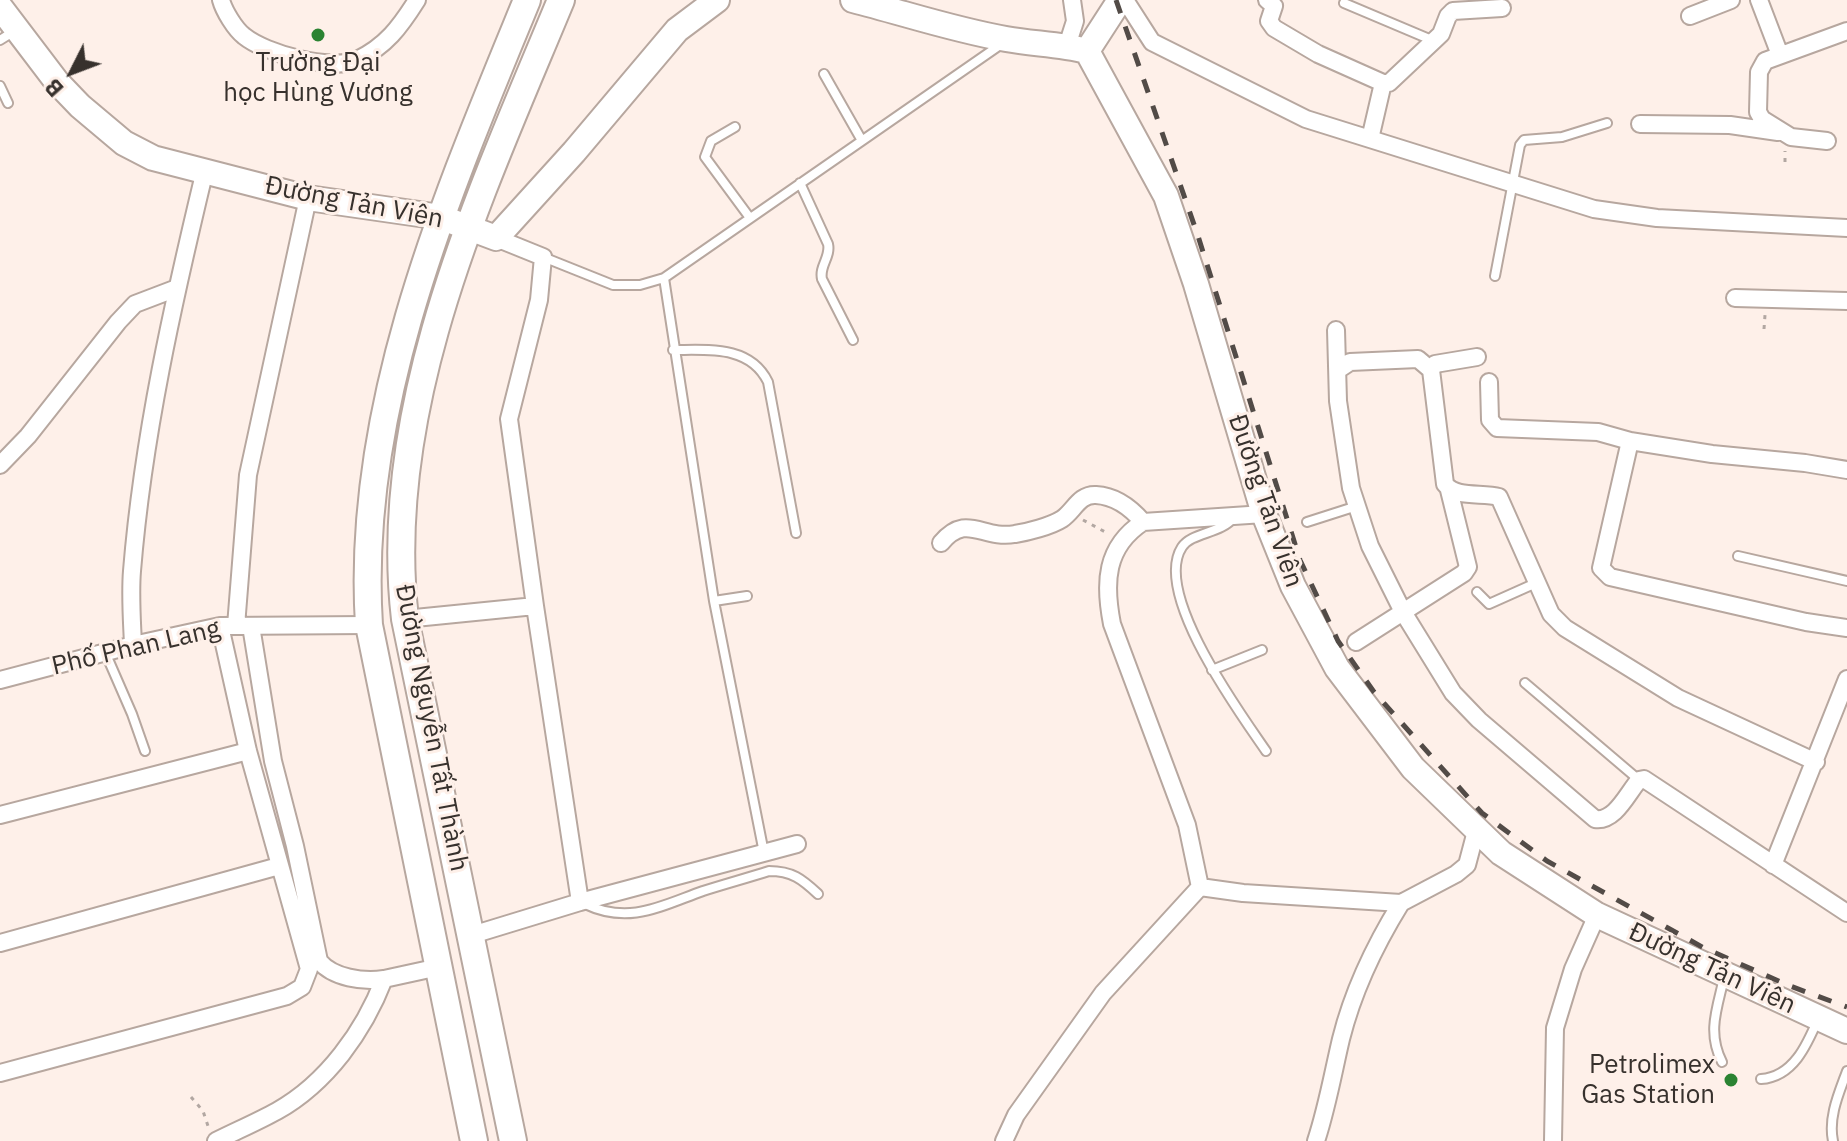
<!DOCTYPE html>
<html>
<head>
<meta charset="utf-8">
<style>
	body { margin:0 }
	#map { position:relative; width:1847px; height:1141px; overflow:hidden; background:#fef0e9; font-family:"IBM Plex Sans",sans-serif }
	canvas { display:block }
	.north { position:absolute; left:32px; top:32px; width:80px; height:80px; -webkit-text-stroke:6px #fef0e9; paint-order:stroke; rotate:228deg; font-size:22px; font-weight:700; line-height:32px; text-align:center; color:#37312d }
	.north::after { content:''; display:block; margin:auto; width:28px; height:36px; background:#37312d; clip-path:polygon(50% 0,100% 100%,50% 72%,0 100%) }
</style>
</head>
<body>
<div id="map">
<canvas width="1847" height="1141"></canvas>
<div class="north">B</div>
</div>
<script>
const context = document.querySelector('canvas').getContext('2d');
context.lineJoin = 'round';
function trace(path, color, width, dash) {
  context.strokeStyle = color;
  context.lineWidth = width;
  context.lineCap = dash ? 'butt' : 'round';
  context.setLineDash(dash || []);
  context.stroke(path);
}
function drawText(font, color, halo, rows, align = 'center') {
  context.font = font + ' "IBM Plex Sans",sans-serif';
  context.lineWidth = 6;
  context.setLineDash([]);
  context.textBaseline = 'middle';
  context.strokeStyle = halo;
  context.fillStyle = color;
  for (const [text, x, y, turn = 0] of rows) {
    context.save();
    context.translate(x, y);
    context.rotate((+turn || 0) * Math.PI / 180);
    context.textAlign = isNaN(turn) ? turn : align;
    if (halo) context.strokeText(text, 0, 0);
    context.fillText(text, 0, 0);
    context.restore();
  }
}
const path = new Path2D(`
	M1785 162V151
	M1764 329 1765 315
	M1083 520 1107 533
	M191 1097 203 1111 209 1129`);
const lane = new Path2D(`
	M1344 3 1434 41
	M0 40 16 30
	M824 74 861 139
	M0 86 8 103
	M735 127 711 141 705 157 750 218
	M800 183 828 244C831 257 819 266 822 279L853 340
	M543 257 613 285H640L664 278 1000 45
	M1495 276 1520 145 1524 140 1562 137 1607 123
	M664 278 714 601 764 853
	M673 350C708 350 750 345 768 382L796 533
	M1234 517C1221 534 1192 532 1182 547 1152 593 1240 713 1266 751
	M1307 522 1357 506
	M1738 556 1847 581
	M1477 592 1489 604 1536 583
	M714 601 747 596
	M105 652 132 714 145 751
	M1212 670 1262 650
	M1525 683 1639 780
	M585 904C629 925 661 906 703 891 725 884 747 878 769 871 792 871 802 879 818 894
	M1722 1062C1707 1032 1717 1009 1724 978
	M1761 1079C1793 1077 1807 1045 1818 1019
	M1833 1141C1828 1117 1839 1093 1847 1071`);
const street = new Path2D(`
	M221 0C224 11 235 29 244 36 266 54 331 71 357 60 386 46 400 27 417 0
	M1125 0 1152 42 1306 119 1594 209 1657 218 1847 228
	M1267 0 1274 6 1269 21 1274 28 1318 54 1383 83H1389L1441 34 1448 16 1453 11 1502 8
	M1759 0 1780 55
	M1690 16 1731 0
	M1067 46 1075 21 1072 0
	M1640 124 1730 125 1778 132
	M1370 139 1383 83
	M1827 141 1791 137 1762 119 1758 112 1759 72 1765 61 1847 31
	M1735 298 1847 301
	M1336 330 1338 401 1351 488 1370 546 1403 612 1453 693 1479 720 1595 819C1615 822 1627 794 1639 780L1644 779 1847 913
	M1477 357 1435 364 1431 370 1445 484C1456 499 1483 492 1499 497L1551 614 1565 628 1678 698 1816 762
	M1338 370 1350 362 1418 359 1431 370
	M1489 382 1490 420 1497 428 1598 432 1630 441 1712 454 1805 463 1847 470
	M1630 441 1601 568 1610 577 1806 622 1847 628
	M0 465 28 436 118 322 135 304 177 288
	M941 543C967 512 982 540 1015 534 1028 532 1051 526 1062 519 1074 511 1079 494 1096 495 1115 496 1131 508 1143 522
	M405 619 535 606
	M236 626 248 475 308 198
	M251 626 273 761 295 846 319 961C333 978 363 982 384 979
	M1356 642 1464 573 1468 567 1449 490
	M133 645C132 620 130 595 132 571 143 436 173 303 205 170
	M0 680 133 645 220 626 369 625
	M0 815 248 751
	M1773 865 1847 679
	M1200 887 1187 825 1112 624C1104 583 1105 547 1143 522L1264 514
	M580 902 797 844
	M472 935 580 902 535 606 509 419 539 300 543 257 496 238
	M0 943 279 866
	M0 1073 287 996 302 987 309 969 248 751 220 626
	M216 1141C236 1131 257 1122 277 1111 327 1083 364 1031 384 979L439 967
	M1004 1141 1016 1115 1103 993 1200 887 1243 893 1401 903 1456 874 1467 865 1476 831
	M1316 1141C1327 1108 1333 1073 1341 1039 1353 991 1375 945 1401 903
	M1553 1141 1555 1028 1573 969 1597 915`);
const secondary = new Path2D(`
	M853 0C904 13 954 30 1006 39 1033 44 1060 44 1087 51L1166 196 1196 284 1264 514 1293 586 1337 668 1413 768 1501 853 1597 915 1847 1031
	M0 7 57 82 80 106 124 143 153 158 308 198 440 217 496 238 574 152 677 30 717 0
	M1087 51 1120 0`);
const primary = new Path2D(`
	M474 1141 369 625C355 407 446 197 527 0
	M513 1141 405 619C380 405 481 193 561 0`);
const rail = new Path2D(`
	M1116 0 1198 236 1300 560 1338 641 1374 692 1482 813 1547 861 1704 948 1790 986 1847 1007`);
const markers = [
	[318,35,8,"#2b8332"],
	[1731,1080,8,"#2b8332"]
];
const poiNames = [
	["Trường Đại",318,63],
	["học Hùng Vương",318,93],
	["Petrolimex",1715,1065,"right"],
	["Gas Station",1715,1095,"right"]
];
const streetNames = [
	["Đường Tản Viên",354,203,11],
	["Đường Tản Viên",1265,501,71],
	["Phố Phan Lang",136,648,-13],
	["Đường Nguyễn Tất Thành",431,728,79],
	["Đường Tản Viên",1712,969,25]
];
trace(lane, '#b7a79f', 12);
trace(street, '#b7a79f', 20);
trace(secondary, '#b7a79f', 28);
trace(primary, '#b7a79f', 30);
trace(path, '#b2a7a2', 3, [4, 6]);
trace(lane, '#fff', 8);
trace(street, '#fff', 16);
trace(secondary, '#fff', 24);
trace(primary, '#fff', 26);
trace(rail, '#524b47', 5, [14, 14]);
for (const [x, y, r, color] of markers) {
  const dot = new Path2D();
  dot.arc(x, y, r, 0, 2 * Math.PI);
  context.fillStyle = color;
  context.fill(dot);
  trace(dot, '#fef0e9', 3);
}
drawText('26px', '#37312d', '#fef0e9', poiNames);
drawText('26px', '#37312d', '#fef0e9', streetNames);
</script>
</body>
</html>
